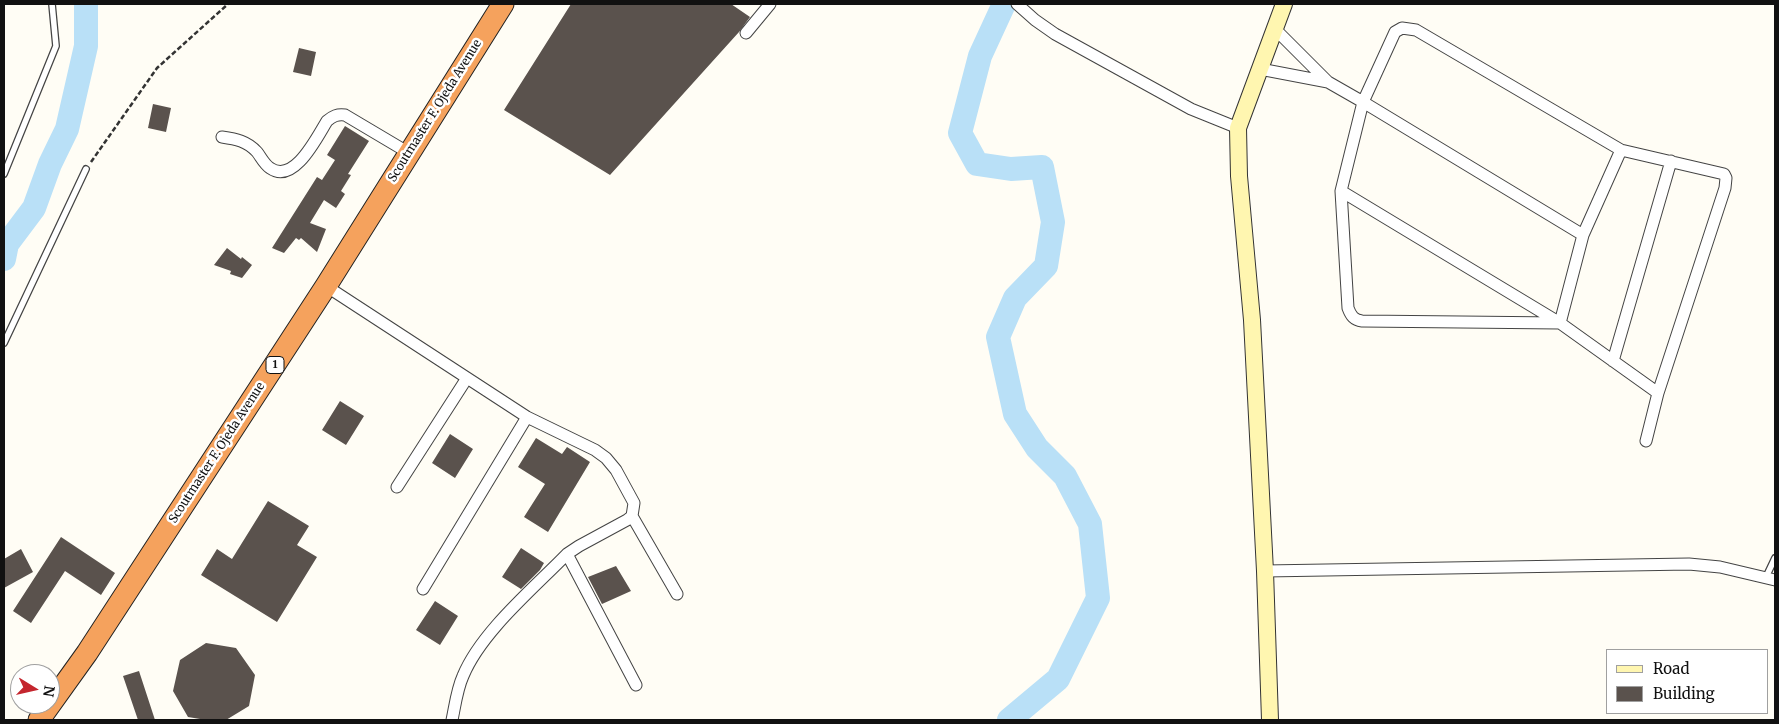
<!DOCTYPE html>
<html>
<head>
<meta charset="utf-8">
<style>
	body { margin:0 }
	#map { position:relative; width:1779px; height:724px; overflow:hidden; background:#fffdf5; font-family:Merriweather,serif }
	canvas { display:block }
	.frame { position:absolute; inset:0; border:5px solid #111; pointer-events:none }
	.legend { position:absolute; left:1606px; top:649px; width:162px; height:65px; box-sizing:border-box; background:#fff; border:1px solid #a0a0a0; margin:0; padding:6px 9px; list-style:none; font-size:15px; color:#111 }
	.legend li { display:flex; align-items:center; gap:10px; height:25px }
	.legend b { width:25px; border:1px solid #a0a0a0 }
	.north { position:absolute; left:10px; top:664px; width:50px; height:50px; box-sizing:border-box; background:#fff; border:1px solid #a0a0a0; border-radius:50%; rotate:99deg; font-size:14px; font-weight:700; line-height:20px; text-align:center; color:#111 }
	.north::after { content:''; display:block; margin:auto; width:18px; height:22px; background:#c4262e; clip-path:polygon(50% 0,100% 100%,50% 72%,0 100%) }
</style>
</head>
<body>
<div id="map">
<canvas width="1779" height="724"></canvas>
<div class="frame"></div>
<ul class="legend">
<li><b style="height:6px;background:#fff6b0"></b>Road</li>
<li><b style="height:14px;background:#5a524d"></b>Building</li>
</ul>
<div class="north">N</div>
</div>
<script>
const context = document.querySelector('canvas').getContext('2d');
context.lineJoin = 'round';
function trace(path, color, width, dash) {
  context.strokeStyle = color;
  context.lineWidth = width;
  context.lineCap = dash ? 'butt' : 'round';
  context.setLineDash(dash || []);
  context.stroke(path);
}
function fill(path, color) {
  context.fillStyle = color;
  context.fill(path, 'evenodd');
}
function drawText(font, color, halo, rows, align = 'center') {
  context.font = font + ' Merriweather,serif';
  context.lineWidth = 5;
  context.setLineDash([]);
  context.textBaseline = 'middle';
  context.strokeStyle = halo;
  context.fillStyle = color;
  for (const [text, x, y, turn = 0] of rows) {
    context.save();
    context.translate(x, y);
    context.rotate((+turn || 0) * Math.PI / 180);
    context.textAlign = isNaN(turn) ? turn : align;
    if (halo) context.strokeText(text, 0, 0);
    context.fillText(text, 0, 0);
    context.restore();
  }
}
const river = new Path2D(`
	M1004 4 980 56 960 133 977 164 1011 169 1042 167 1053 222 1046 266 1015 298 998 337 1015 414 1037 448 1065 476 1090 524 1098 598 1058 679 1009 720
	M4 259 7 244 34 208 50 164 67 129 86 46V4`);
const building = new Path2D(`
	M571 4H731L750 17 739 32 610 175 504 110Z
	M299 48 316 52 311 76 293 72Z
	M153 104 171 108 166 132 148 128Z
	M345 126 369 141 348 174 351 175 341 191 345 194 336 208 324 200 310 223 326 229 317 252 301 238 299 240 296 238 284 253 272 248 317 177 322 180 335 160 327 155Z
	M227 248 241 259 242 257 252 265 242 278 230 274 231 271 214 265Z
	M340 401 364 416 346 445 322 430Z
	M450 434 473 449 455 478 432 463Z
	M536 438 562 454 567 447 590 462 548 532 524 517 545 484 518 467Z
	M268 501 309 526 297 545 317 557 277 622 201 575 217 549 232 559Z
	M61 537 115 573 101 595 65 571 31 623 13 611Z
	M521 548 544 563 540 570 521 589 502 577Z
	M21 549 33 572 4 588V559Z
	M616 566 631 591 602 604 588 577Z
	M435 601 458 616 440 645 416 630Z
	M206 643 236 648 255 675 249 706 226 720H206L188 717 173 691 180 660Z
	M139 671 155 720H138L123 676Z`);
const path = new Path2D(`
	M91 162 157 68 228 4`);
const lane = new Path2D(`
	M4 174 56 46 52 4
	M4 343 86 169
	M1766 577 1775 558`);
const street = new Path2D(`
	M1017 4 1035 20 1055 34 1191 109 1238 128
	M1275 29 1328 82 1363 102 1583 235
	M746 33 770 4
	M1260 69 1328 82
	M222 137C236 139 247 141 257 152 261 157 264 164 270 168 294 185 317 137 327 121 333 116 337 114 345 115L409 153
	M1621 150 1583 235 1560 323 1362 321C1354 320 1351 316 1348 308L1341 191 1363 102 1395 32 1402 28 1416 30 1621 150 1724 174 1726 178 1725 188 1658 393 1646 441
	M1341 191 1560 323 1658 393
	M326 286 527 417 595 450 606 458 616 470 634 503 632 516 627 520 579 546 567 554C534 588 481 632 463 676 457 689 455 706 452 720
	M1613 361 1671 161
	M397 487 467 378
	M632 516 677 594
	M567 554 636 685
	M1265 571 1689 564 1720 567 1775 580
	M423 589 527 417`);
const secondary = new Path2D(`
	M1270 720 1265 571 1252 320 1239 176 1238 128 1284 4`);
const highway = new Path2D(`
	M39 720 87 653 326 286 503 4`);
const shields = [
	[275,365,18]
];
const shieldNames = [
	["1",275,365]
];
const streetNames = [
	["Scoutmaster F. Ojeda Avenue",435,111,-58],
	["Scoutmaster F. Ojeda Avenue",217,453,-57]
];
trace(river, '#b9e0f7', 24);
fill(building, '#5a524d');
trace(lane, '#444', 8);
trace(street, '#444', 13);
trace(secondary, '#333', 18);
trace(highway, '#222', 23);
trace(path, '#333', 2.5, [5, 2.5]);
trace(lane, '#fff', 5.5);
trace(street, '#fff', 11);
trace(secondary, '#fff6b0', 16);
trace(highway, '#f5a25d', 21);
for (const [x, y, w] of shields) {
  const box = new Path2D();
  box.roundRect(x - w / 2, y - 8.5, w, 17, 4);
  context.fillStyle = '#fff';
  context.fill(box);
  trace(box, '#111', 1);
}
drawText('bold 11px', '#111', null, shieldNames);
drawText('12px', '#111', '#fff', streetNames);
</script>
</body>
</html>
